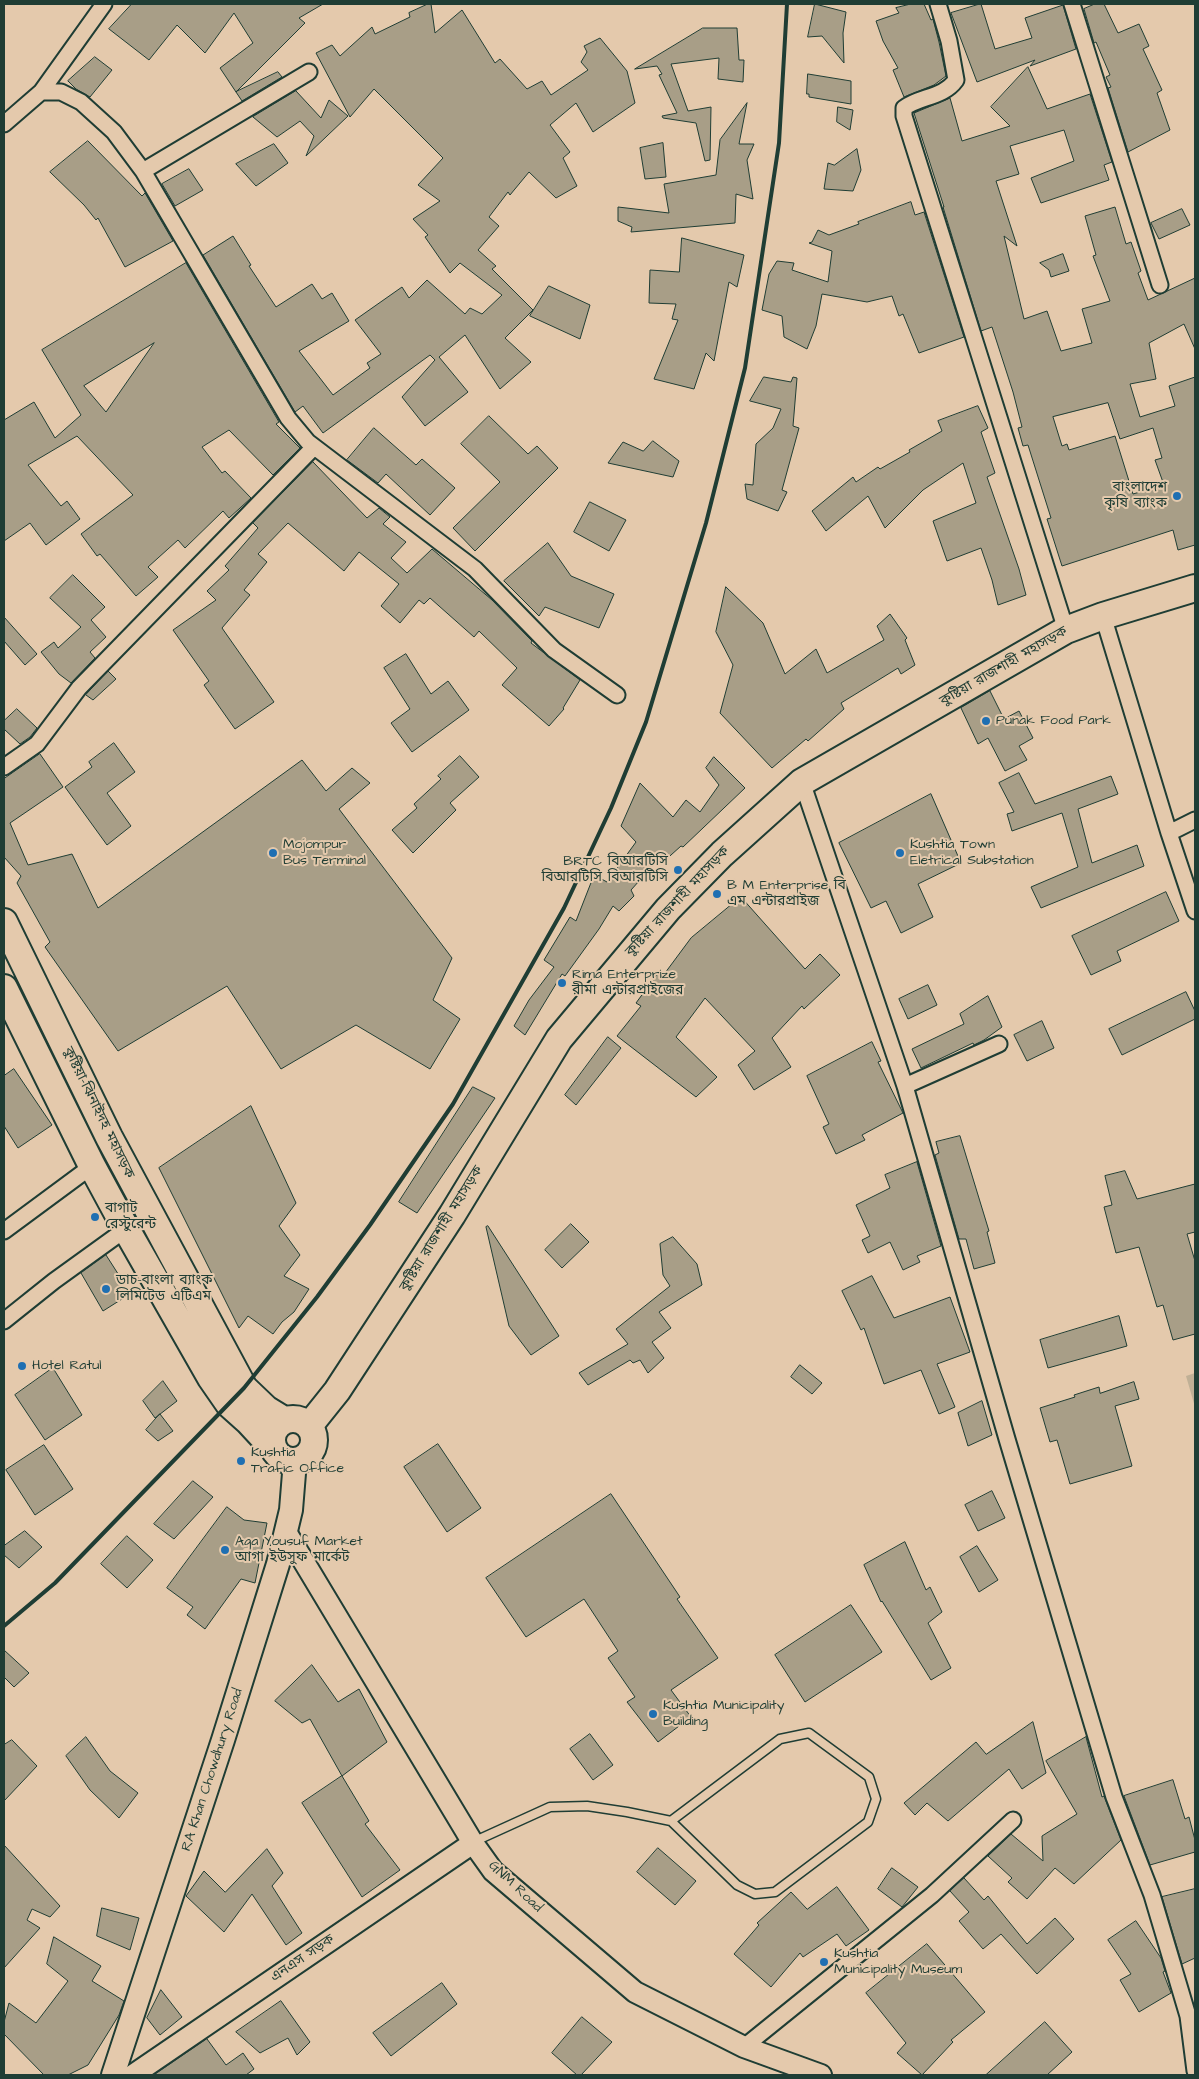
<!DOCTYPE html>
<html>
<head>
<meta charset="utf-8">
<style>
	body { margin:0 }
	#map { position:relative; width:1199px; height:2079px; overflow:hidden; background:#e4c9ac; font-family:"Architects Daughter",sans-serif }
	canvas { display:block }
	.frame { position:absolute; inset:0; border:5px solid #1f3d34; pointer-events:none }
</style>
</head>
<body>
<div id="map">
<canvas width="1199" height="2079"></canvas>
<div class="frame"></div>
</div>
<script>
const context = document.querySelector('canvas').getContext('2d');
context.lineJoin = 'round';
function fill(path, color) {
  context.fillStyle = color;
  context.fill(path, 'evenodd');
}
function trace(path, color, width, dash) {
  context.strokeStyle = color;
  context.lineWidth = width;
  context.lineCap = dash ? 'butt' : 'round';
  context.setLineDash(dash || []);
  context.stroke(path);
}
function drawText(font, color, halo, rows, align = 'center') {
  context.font = font + ' "Architects Daughter","Noto Sans Bengali",sans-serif';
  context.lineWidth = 4;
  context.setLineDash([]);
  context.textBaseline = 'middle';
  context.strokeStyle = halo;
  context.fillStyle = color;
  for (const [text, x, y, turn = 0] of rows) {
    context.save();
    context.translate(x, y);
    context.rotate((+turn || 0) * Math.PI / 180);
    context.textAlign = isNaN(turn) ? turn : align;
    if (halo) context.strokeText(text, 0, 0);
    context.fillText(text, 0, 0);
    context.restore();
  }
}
const green = new Path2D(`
	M1195 1373V1407L1186 1376Z`);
const building = new Path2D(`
	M132 4H323L299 18 305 23 236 92 220 68 253 43 234 13 205 53 177 25 149 60 109 29Z
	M428 4H431L435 33 462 10 495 63 500 59 527 89 542 81 551 95 588 70 581 62 587 52 584 46 600 38 627 71 635 103 593 132 576 103 550 125 570 152 563 158 577 186 556 198 529 172 510 195 508 192 489 217 499 226 478 250 496 266 492 269 533 310 505 338 531 362 500 389 465 335 439 357 468 392 425 426 402 397 435 360 430 355 323 433 303 406 295 412 203 255 233 236 251 265 249 266 276 307 312 284 322 299 332 293 349 321 299 351 333 395 370 368 367 363 381 354 355 320 402 287 409 298 427 280 465 314 470 308 482 314 502 295 460 263 450 273 425 237 428 235 413 219 440 201 418 185 443 158 374 89 350 117 316 53 332 45 340 56 372 27 375 34 410 17 409 13Z
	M815 4 846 12 843 33 844 63 822 36 808 37Z
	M911 4H924L931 20 933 19 939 42 946 76 934 85 904 97 893 70 898 68 883 41 876 21 899 13 896 8Z
	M981 4 995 49 1032 38 1025 18 1063 5 1076 49 1030 66 1035 60 977 82 951 13Z
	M1095 4H1104L1118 33 1139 24 1149 46 1143 49 1162 90 1157 93 1170 130 1128 152 1108 88 1111 87 1106 77 1110 75 1096 42 1094 43 1084 9Z
	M703 28H737L739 60H744L743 82 718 79 719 58 671 64 688 111 711 107 710 160 705 161 696 123 663 118 662 116 677 113 659 75 662 74 657 66 635 69Z
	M95 57 112 70 90 97 76 89 68 81Z
	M1028 67 1047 109 1090 94 1112 162 1104 165 1109 180 1041 203 1031 178 1074 161 1064 130 1010 146 1019 174 996 181 1017 246 1004 236 1024 319 1047 311 1061 351 1092 343 1082 309 1110 301 1093 256 1096 255 1085 216 1115 207 1126 244 1131 242 1141 271 1138 273 1148 300 1195 278V349L1184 324 1149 343 1156 379 1130 384 1140 417 1175 406 1169 386 1195 377V545L1178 550 1173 530 1062 566 1047 519 1051 518 1028 445 1023 446 1018 428 1022 427 1013 392 992 327 981 331 943 207H944L914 113 950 98 962 141 1010 126 991 107ZM1108 403 1120 439 1153 428 1162 458 1155 460 1164 485 1133 494 1115 436 1069 450 1067 444 1062 446 1053 417Z
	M278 72 282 77 242 101 236 92Z
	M808 74 851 81V104L809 97V94H807Z
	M296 91 321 118 329 100 348 116 306 156 314 136 300 121 277 137 253 117Z
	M747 103 739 144H754L747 160 753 199 736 194 735 223 631 232 632 227 618 221V207L669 213 664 184 716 175 720 140Z
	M838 107 853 110 850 130 837 122Z
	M88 141 142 196 145 193 173 241 125 267 98 218 96 220 84 205 50 172Z
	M663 143 666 177 645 179 640 148Z
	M274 144 288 163 256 186 236 164Z
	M857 149 861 170 853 191 824 189 828 163 834 165Z
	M189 169 203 190 175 206 162 184Z
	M911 202 915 215 924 212 964 337 919 353 903 314 899 316 892 296 867 302 822 294 816 326 807 349 784 337 782 316 762 310 769 274 777 261 794 263 792 270 828 282 832 251 809 243 812 242 818 230 829 235 859 224 858 222Z
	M1182 209 1190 225 1159 239 1151 223Z
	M682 238 744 255 737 287 729 282 714 361 706 353 694 389 654 379 678 320 672 319 676 304 649 303 650 270 679 272Z
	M1063 254 1069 271 1051 277 1049 270 1040 263Z
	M186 263 279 422 276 424 300 448 273 475 229 430 202 447 222 473 225 471 251 498 229 518 223 511 185 548 178 540 148 567 158 577 136 596 100 554 97 556 81 534 133 495 77 436 28 465 61 506 67 501 80 519 46 545 30 523 4 541V420L34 402 55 438 81 415 42 350ZM154 343 106 412 84 386Z
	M549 286 590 305 580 339 530 316Z
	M764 377 791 382 793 377 797 378 793 426 799 428 782 490 787 492 778 511 747 499 745 484 753 485 756 444 773 428 781 409 750 401Z
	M978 406 988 428 981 432 995 473 987 477 1019 569 1026 595 998 605 992 580 981 548 947 561 933 521 976 503 963 463 923 490 885 528 868 496 826 531 812 511 853 477 856 482 878 467 880 469 910 452 909 450 942 431 938 421Z
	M489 416 528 454 537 446 558 468 475 551 453 528 500 482 461 444Z
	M374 428 416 465 422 459 455 488 430 515 386 474 378 483 347 460Z
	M653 441 679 461 673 477 608 463 623 442 643 451Z
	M313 462 367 518 379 508 390 517 383 524 406 542 391 558 407 573 432 549 492 600 532 641 531 643 580 680 563 708 564 709 549 726 502 685 517 668 479 631 474 637 430 598 424 604 419 600 400 623 381 606 399 584 359 552 344 571 288 523 258 554 267 562 244 590 250 595 222 628 274 702 235 729 204 685 209 681 173 630 216 600 207 591 229 570 225 566 258 528 253 523Z
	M590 502 626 520 609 551 574 532Z
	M548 543 571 576 614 594 599 628 545 607 539 616 504 581Z
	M73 575 105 607 91 620 106 637 90 652 95 658 71 683 59 674 41 652 54 642 58 648 81 627 50 598Z
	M726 587 763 623 785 674 816 649 827 673 884 640 877 626 890 614 907 638 905 640 915 665 901 674 898 668 841 703 844 709 808 741 806 739 772 768 720 713 733 665 716 632Z
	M4 617 37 654 25 665 4 641Z
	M406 654 431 694 448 681 469 710 412 752 391 723 410 709 384 668Z
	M108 671 116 679 93 700 86 695Z
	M990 691 1004 719 1019 711 1033 738 1019 746 1027 760 1005 771 988 738 978 744 961 708Z
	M17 709 37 728 30 737 20 744 4 729V721Z
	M114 743 135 772 107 793 131 826 107 845 65 787 92 767 89 762Z
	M40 754 63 787 10 823 28 865 72 854 98 908 302 760 326 791 352 768 370 783 339 809 452 958 433 1000 460 1019 430 1069 356 1025 281 1069 227 986 118 1051 45 947 50 942 17 883 21 876 4 857V779Z
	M460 756 479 777 450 803 456 810 413 853 392 830 417 808 414 804 441 779 438 776Z
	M714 757 745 788 683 847 681 846 661 864 657 861 631 890 634 896 619 911 613 906 599 929 565 976 562 974 525 1035 514 1026 529 1000 554 967 544 960 570 917 576 921 594 875 607 882 636 842 621 826 640 783 673 817 686 800 700 812 719 785 706 768Z
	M1019 773 1035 804 1111 776 1118 794 1078 809 1092 863 1137 845 1144 866 1041 908 1031 887 1078 867 1062 813 1012 831 1007 814 1014 812 999 783Z
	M931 794 961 863 918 884 933 917 901 933 886 901 871 908 839 843Z
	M1166 892 1179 921 1117 951 1121 961 1091 975 1072 936Z
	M741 897 805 969 820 954 840 975 804 1009 802 1006 772 1038 791 1067 754 1090 738 1065 755 1051 705 998 676 1037 717 1077 696 1097 617 1036 641 1006 636 1003 660 970 665 973 691 938Z
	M928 985 937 1005 908 1019 899 999Z
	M1186 992 1195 1011V1019L1122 1055 1109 1029Z
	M988 996 1002 1027 984 1040 974 1045 973 1043 921 1068 912 1049 964 1024 960 1014Z
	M1042 1021 1054 1048 1027 1061 1014 1035Z
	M608 1037 621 1048 576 1105 565 1095Z
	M872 1042 881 1061 878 1062 903 1113 862 1135 865 1140 836 1154 823 1127 829 1124 807 1076Z
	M14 1069 52 1125 18 1148 4 1126V1076Z
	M473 1087 495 1098 417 1213 399 1202Z
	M251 1106 296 1203 279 1226 300 1255 284 1276 309 1289 294 1312 282 1322 273 1334 248 1316 239 1328 159 1168Z
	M960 1136 989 1231 987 1232 995 1263 974 1269 966 1239H959L935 1155 939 1153 936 1142Z
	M917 1162 941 1246 917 1256 920 1262 903 1270 890 1242 868 1253 862 1240 870 1236 856 1205 890 1188 885 1175Z
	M1125 1171 1137 1199 1195 1184V1232L1187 1234 1195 1261V1334L1173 1340 1163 1305 1157 1307 1139 1247 1116 1253 1104 1207 1112 1205 1105 1176Z
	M571 1224 589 1242 562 1268 545 1250Z
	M488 1226 559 1336 531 1355 509 1326 486 1227Z
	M673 1237 697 1264 702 1285 659 1312 671 1328 652 1342 664 1358 648 1373 640 1360 633 1363 630 1360 588 1385 579 1373 628 1344 616 1329 670 1286 663 1275 660 1244Z
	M106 1255 122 1280V1299L103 1311 81 1273Z
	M872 1276 894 1318 950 1297 970 1352 937 1364 955 1407 939 1414 921 1370 884 1384 864 1328 861 1330 842 1291Z
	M1119 1316 1127 1346 1048 1368 1040 1340Z
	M800 1365 822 1383 812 1394 791 1377Z
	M53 1368 82 1415 45 1440 15 1395Z
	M163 1381 177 1401 155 1418 143 1401Z
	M1134 1382 1139 1399 1115 1406 1132 1466 1070 1484 1057 1440 1050 1442 1040 1408 1075 1397 1074 1395 1099 1387 1100 1393Z
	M982 1401 992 1435 968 1446 958 1413Z
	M160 1414 173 1431 158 1441 146 1430Z
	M438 1444 481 1508 447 1532 404 1467Z
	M44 1445 73 1489 35 1515 6 1470Z
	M193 1481 213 1497 174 1539 154 1524Z
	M992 1491 1005 1518 978 1531 965 1505Z
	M611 1494 680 1597 677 1599 718 1658 671 1690 691 1717 658 1742 627 1702 635 1697 608 1658 618 1651 584 1599 526 1637 486 1578Z
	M227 1507 244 1520 267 1523 255 1583 241 1579 205 1629 187 1615 193 1607 167 1588Z
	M25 1531 42 1547 19 1568 4 1555V1546Z
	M127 1536 153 1560 127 1588 101 1564Z
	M905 1542 926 1590 930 1587 942 1612 928 1623 951 1668 931 1680 882 1601 881 1602 864 1565Z
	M977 1546 998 1580 979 1592 960 1557Z
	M851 1605 882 1652 805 1702 775 1655Z
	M4 1650 29 1673 14 1687 4 1677Z
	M312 1665 338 1702 359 1689 387 1742 342 1776 310 1719 302 1723 275 1701Z
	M1033 1722 1046 1773 1022 1789 1009 1769 948 1821 927 1803 915 1815 904 1803 976 1742 986 1754Z
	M590 1734 613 1765 593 1780 570 1749Z
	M86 1737 110 1771 138 1793 119 1818 90 1790 66 1756Z
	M1086 1737 1102 1797 1104 1796 1121 1840 1074 1884 1055 1868 1027 1899 1008 1882 1012 1878 988 1856 1011 1834 1043 1861 1042 1836 1077 1814 1046 1761Z
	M12 1740 37 1766 4 1801V1745Z
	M342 1776 369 1821 365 1824 400 1870 362 1897 302 1803Z
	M1173 1780 1185 1819 1189 1817 1195 1840V1852L1150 1865 1124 1796Z
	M4 1845 60 1906 50 1917 32 1909 27 1920 40 1928 4 1968Z
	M658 1848 696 1881 675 1905 637 1872Z
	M267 1849 283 1873 272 1886 302 1933 286 1945 252 1894 224 1932 186 1896 204 1871 225 1892Z
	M892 1868 918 1887 902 1907 878 1889Z
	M964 1878 984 1900 988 1896 1027 1944 1055 1918 1074 1939 1037 1974 1001 1934 983 1949 959 1921 969 1912 950 1891Z
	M837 1887 869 1930 846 1946 837 1934 803 1957 800 1953 771 1987 734 1954 759 1925 757 1923 791 1892 807 1909Z
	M1195 1889V1958L1182 1964 1162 1897Z
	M102 1908 139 1918 130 1950 97 1936Z
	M1136 1921 1161 1958 1165 1971 1163 1972 1171 1993 1139 2012 1120 1980 1131 1974 1108 1940Z
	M54 1937 101 1966 92 1981 124 2001 119 2015 88 2065 68 2075H44L4 2034V2022L9 2003 36 2023 68 1981 47 1964Z
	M927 1944 985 2012 951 2040 953 2042 922 2075 897 2053 906 2043 866 1993Z
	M442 1983 457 2004 391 2056 373 2033Z
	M161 1990 182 2017 160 2035 147 2018Z
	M281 2001 310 2042 297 2055 288 2038 260 2053 236 2032Z
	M582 2017 612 2042 581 2075H577L552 2053Z
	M1045 2022 1072 2052 1047 2075H986Z
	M207 2039 226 2065 243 2053 254 2069 246 2075H154Z`);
const service = new Path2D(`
	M473 1842 550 1807 587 1806 627 1812 671 1821 737 1885 755 1894 775 1892 868 1822 876 1799 869 1777 809 1733 780 1739 671 1821`);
const minor = new Path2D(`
	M938 4 949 41 956 80C943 98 920 96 904 108V116L1066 630
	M1072 4 1160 285
	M41 92 104 4
	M4 124 41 92H61L81 102 114 132 143 171 288 418 308 442 475 569 554 650 617 695
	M143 171 309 72
	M1103 616 1169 833 1195 911
	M4 767 37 744 79 688 314 447
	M802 782 905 1086 1007 1439 1114 1797 1152 1895 1188 2016 1195 2071
	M1169 833 1195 820
	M905 1086 999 1044
	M4 1231 92 1166
	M4 1321 54 1281 126 1229
	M744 2047 932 1895 1013 1820`);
const tertiary = new Path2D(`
	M286 1532 473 1843 493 1871 635 1992 744 2047 821 2075
	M133 2075 473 1843`);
const secondary = new Path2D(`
	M113 2075 223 1740 278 1564 291 1510 295 1461`);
const trunk = new Path2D(`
	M4 922 109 1137 244 1388 266 1409 284 1420
	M4 988 92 1166 126 1229 211 1378 229 1404 248 1421 273 1448
	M272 1440a21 21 0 1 1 42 0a21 21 0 1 1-42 0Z
	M309 1426 337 1391 452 1215 559 1039 668 909 722 854 802 782 1066 630 1103 616 1195 588`);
const rail = new Path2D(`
	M4 1626 55 1583 244 1388 317 1297 370 1225 453 1104 564 908 611 808 646 722 706 523 745 368 779 143 787 4`);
const markers = [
	[1177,496,5,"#1f6fb2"],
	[986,721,5,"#1f6fb2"],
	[273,853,5,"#1f6fb2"],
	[900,853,5,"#1f6fb2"],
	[678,870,5,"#1f6fb2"],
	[717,894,5,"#1f6fb2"],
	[562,983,5,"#1f6fb2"],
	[95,1217,5,"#1f6fb2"],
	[106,1289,5,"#1f6fb2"],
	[22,1366,5,"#1f6fb2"],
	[241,1461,5,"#1f6fb2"],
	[225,1550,5,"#1f6fb2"],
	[653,1714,5,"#1f6fb2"],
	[824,1962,5,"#1f6fb2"]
];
const poiNames = [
	["বাংলাদেশ",1167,488,"right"],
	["কৃষি ব্যাংক",1167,504,"right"],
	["Punak Food Park",996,721],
	["Mojompur",283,845],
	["Bus Terminal",283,861],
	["Kushtia Town",910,845],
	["Eletrical Substation",910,861],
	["BRTC বিআরটিসি",668,862,"right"],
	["বিআরটিসি বিআরটিসি",668,878,"right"],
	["B M Enterprise বি",727,886],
	["এম এন্টারপ্রাইজ",727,902],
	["Rima Enterprize",572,975],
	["রীমা এন্টারপ্রাইজের",572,991],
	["বাগাট",105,1209],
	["রেস্টুরেন্ট",105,1225],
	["ডাচ-বাংলা ব্যাংক",116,1281],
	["লিমিটেড এটিএম",116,1297],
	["Hotel Ratul",32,1366],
	["Kushtia",251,1453],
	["Trafic Office",251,1469],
	["Aga Yousuf Market",235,1542],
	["আগা ইউসুফ মার্কেট",235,1558],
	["Kushtia Municipality",663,1706],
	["Building",663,1722],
	["Kushtia",834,1954],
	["Municipality Museum",834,1970]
];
const streetNames = [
	["কুষ্টিয়া রাজশাহী মহাসড়ক",1004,667,-30],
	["কুষ্টিয়া রাজশাহী মহাসড়ক",678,902,-47],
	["কুষ্টিয়া-ঝিনাইদহ মহাসড়ক",98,1113,64],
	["কুষ্টিয়া রাজশাহী মহাসড়ক",442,1229,-58],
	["RA Khan Chowdhury Road",213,1770,-72],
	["GNM Road",515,1887,43],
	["এনএস সড়ক",303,1959,-34]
];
fill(green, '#c0b096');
fill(building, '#a89e87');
trace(building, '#1f3d34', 1);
trace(service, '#1f3d34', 11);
trace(minor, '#1f3d34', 19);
trace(tertiary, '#1f3d34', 24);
trace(secondary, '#1f3d34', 26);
trace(trunk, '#1f3d34', 30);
trace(service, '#e4c9ac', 8);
trace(minor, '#e4c9ac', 15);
trace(tertiary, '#e4c9ac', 20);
trace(secondary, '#e4c9ac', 22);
trace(trunk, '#e4c9ac', 26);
trace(rail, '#1f3d34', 4);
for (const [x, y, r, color] of markers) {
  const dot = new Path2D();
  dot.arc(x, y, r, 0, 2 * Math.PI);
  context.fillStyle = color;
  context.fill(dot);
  trace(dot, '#e4c9ac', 2);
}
drawText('14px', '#1f3d34', '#e4c9ac', poiNames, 'left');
drawText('14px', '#1f3d34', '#e4c9ac', streetNames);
</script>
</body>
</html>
